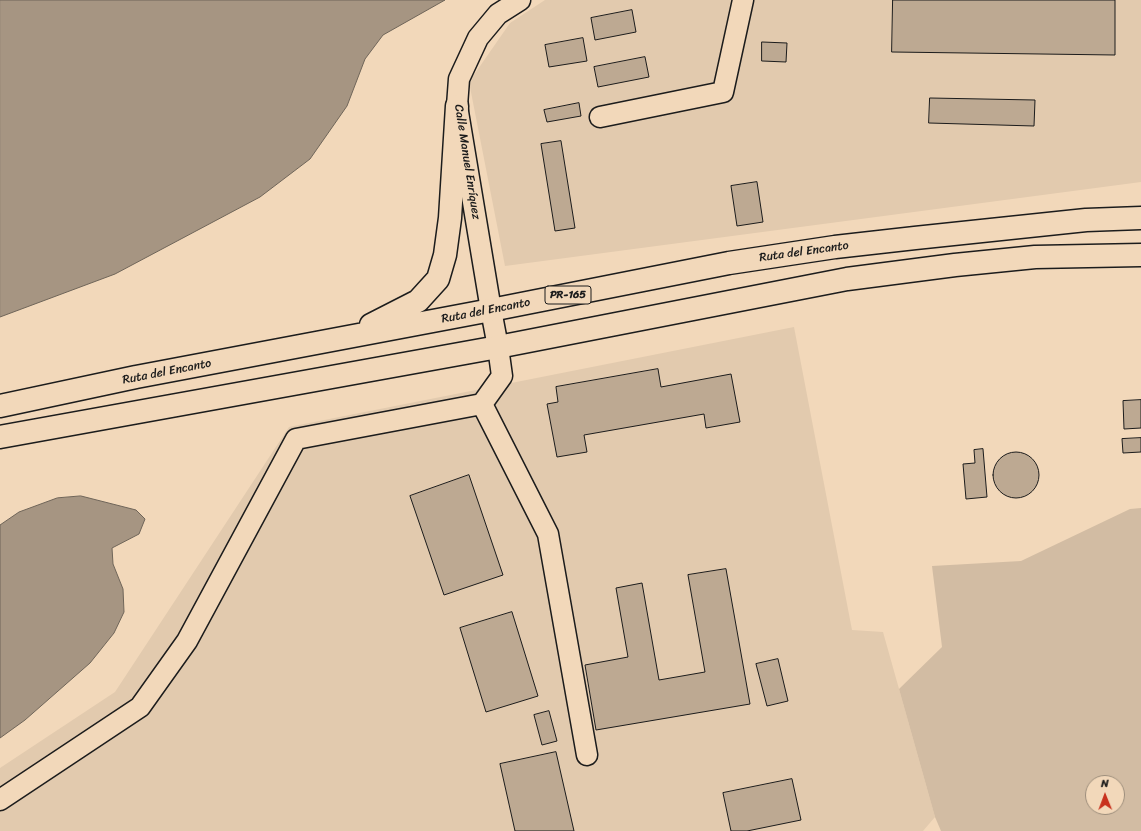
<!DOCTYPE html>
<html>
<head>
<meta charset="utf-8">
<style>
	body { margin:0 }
	#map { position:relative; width:1141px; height:831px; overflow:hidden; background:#f2d8ba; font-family:Sriracha,sans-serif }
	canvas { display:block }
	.north { position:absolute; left:1085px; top:775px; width:40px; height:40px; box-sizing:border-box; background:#f2d8ba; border:1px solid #9c8d7b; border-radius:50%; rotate:359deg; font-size:11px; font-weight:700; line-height:16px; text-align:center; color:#1c1c1c }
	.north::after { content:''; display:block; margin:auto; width:14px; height:18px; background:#c8321e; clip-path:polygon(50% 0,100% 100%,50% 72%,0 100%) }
</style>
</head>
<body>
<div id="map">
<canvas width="1141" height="831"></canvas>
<div class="north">N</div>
</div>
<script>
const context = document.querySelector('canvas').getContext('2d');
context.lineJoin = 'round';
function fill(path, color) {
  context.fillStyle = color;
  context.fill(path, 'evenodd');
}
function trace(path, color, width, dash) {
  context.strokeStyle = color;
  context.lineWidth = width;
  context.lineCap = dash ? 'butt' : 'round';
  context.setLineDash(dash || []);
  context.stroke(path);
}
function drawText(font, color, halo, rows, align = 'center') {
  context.font = font + ' Sriracha,sans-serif';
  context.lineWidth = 3;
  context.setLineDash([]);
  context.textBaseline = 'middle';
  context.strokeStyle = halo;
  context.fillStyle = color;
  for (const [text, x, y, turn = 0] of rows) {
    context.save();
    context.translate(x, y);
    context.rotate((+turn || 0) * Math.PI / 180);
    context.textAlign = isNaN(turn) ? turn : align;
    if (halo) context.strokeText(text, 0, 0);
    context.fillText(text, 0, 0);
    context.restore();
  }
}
const built = new Path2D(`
	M545 0H1141V182L505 266 469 82 510 23Z
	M794 327 852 630 883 632 935 817 923 831H0V768L115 692 289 427Z`);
const green = new Path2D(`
	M1141 508V831H941L935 817 899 689 942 647 932 566 1021 561 1130 509ZM1093 783H1117V807H1093Z`);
const water = new Path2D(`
	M0 0H445L383 35 365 59 347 106 310 159 260 197 115 274 0 317Z
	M81 496 136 510 145 519 139 534 112 548 113 564 123 589 124 612 114 633 90 663 25 720 0 738V525L19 512 57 498Z`);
const building = new Path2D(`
	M893 0H1115V55L892 52Z
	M632 10 636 32 595 40 591 18Z
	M583 38 587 61 549 67 545 45Z
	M762 42 787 43 786 62 762 61Z
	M645 57 649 77 598 87 594 67Z
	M930 98 1035 100 1034 126 929 123Z
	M579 103 581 116 547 122 544 110Z
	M561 141 575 228 555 231 541 144Z
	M757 182 763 222 737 226 731 186Z
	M658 369 661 387 731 374 740 422 706 428 704 414 584 435 587 452 557 457 547 404 558 402 556 387Z
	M1141 400V428L1124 429 1123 401Z
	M1141 438V452L1123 453 1122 439Z
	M983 449 987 497 966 499 963 464 975 463 974 450Z
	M993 475a23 23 0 1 1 46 0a23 23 0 1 1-46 0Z
	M469 475 503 575 444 595 410 496Z
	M726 569 750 704 596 730 585 665 628 657 616 588 642 583 659 680 705 672 688 575Z
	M512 612 538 696 486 712 460 628Z
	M778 659 788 701 767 706 756 664Z
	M549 711 557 741 542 745 534 715Z
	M556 752 574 831H515L500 764Z
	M792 779 801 820 747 831H731L723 793Z`);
const minor = new Path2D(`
	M600 117 723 92 743 0
	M482 404 548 534 587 755
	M0 800 140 707 187 641 296 439 482 404 502 376 498 347 491 310 457 106 459 79 478 38 498 14 520 0`);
const major = new Path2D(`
	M371 325 418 301 438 279 445 255 450 218 457 106
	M0 406 136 377 491 310 729 263 835 247 915 238 1086 220 1141 218
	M0 437 498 347 847 279 955 265 1035 257 1141 255`);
const shields = [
	[568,295,46]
];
const shieldNames = [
	["PR-165",568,295]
];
const streetNames = [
	["Calle Manuel Enríquez",467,162,81],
	["Ruta del Encanto",804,252,-8],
	["Ruta del Encanto",486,311,-11],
	["Ruta del Encanto",167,372,-11]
];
fill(built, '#e2caae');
fill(green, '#d2bca3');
fill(water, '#a69582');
trace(water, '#6f6559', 1);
fill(building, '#bda992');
trace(building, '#1c1c1c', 1);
trace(minor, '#1c1c1c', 23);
trace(major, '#1c1c1c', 25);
trace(minor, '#f2d8ba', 20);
trace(major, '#f2d8ba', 22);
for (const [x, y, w] of shields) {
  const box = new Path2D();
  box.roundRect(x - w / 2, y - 9, w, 18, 3);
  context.fillStyle = '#f2d8ba';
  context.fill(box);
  trace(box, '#1c1c1c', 1);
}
drawText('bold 11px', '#1c1c1c', null, shieldNames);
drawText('12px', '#1c1c1c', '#f2d8ba', streetNames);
</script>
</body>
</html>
